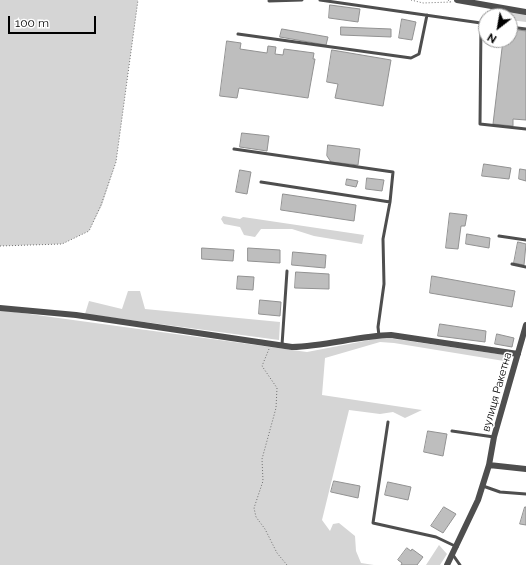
<!DOCTYPE html>
<html>
<head>
<meta charset="utf-8">
<style>
	body { margin:0 }
	#map { position:relative; width:526px; height:565px; overflow:hidden; background:#fff; font-family:Raleway,sans-serif }
	canvas { display:block }
	.north { position:absolute; left:478px; top:8px; width:40px; height:40px; box-sizing:border-box; background:#fff; border:1px solid #999; border-radius:50%; rotate:211deg; font-size:11px; font-weight:700; line-height:16px; text-align:center; color:#000 }
	.north::after { content:''; display:block; margin:auto; width:14px; height:18px; background:#000; clip-path:polygon(50% 0,100% 100%,50% 72%,0 100%) }
	.scale { position:absolute; left:8px; top:16px; width:88px; height:18px; box-sizing:border-box; border:2px solid #000; border-top:0; padding-left:5px; font-size:12px; line-height:14px; white-space:nowrap; color:#000; -webkit-text-stroke:3px #fff; paint-order:stroke }
</style>
</head>
<body>
<div id="map">
<canvas width="526" height="565"></canvas>
<div class="north">N</div>
<div class="scale">100 m</div>
</div>
<script>
const context = document.querySelector('canvas').getContext('2d');
context.lineJoin = 'round';
function fill(path, color) {
  context.fillStyle = color;
  context.fill(path, 'evenodd');
}
function trace(path, color, width, dash) {
  context.strokeStyle = color;
  context.lineWidth = width;
  context.lineCap = dash ? 'butt' : 'round';
  context.setLineDash(dash || []);
  context.stroke(path);
}
function drawText(font, color, halo, rows, align = 'center') {
  context.font = font + ' Raleway,sans-serif';
  context.lineWidth = 3;
  context.setLineDash([]);
  context.textBaseline = 'middle';
  context.strokeStyle = halo;
  context.fillStyle = color;
  for (const [text, x, y, turn = 0] of rows) {
    context.save();
    context.translate(x, y);
    context.rotate((+turn || 0) * Math.PI / 180);
    context.textAlign = isNaN(turn) ? turn : align;
    if (halo) context.strokeText(text, 0, 0);
    context.fillText(text, 0, 0);
    context.restore();
  }
}
const green = new Path2D(`
	M0 0H138L116 162 102 205 89 231 62 244 0 246Z
	M490 9 526 14V22L510 20V16H490Z
	M223 216 240 219 243 217 364 235 362 244 314 236 292 229H261L255 237 244 235 240 227 224 224 221 219Z
	M128 291H140L145 309 280 322 279 340 85 314 89 301 122 309Z
	M0 310 307 352 375 339H395L505 355 504 361 394 343 380 342 325 358 322 395 422 410 405 418 393 412 380 414 349 410 322 520 330 531 333 524 339 523 355 536 356 551 361 563 374 565H0Z
	M439 545 447 554 440 565H426Z`);
const building = new Path2D(`
	M330 5 360 9 358 22 329 18Z
	M402 19 416 22 412 40 399 38Z
	M341 27 391 29V37L341 35Z
	M282 29 328 37 326 45 280 37Z
	M510 29 526 31V120L513 119V126L493 124 503 40H510Z
	M227 41 241 43 240 49 267 53 268 46 276 47 275 54 283 55 284 49 314 53 313 59H315L308 98 239 88 237 98 220 96Z
	M332 50 391 60 383 106 335 98 338 84 327 82Z
	M242 133 269 136 267 151 240 147Z
	M328 145 360 149 358 165 331 162 327 156Z
	M484 164 511 168 509 179 482 176Z
	M520 169 526 170V181L519 179Z
	M240 170 251 172 247 194 236 192Z
	M367 178 384 180 382 191 366 189Z
	M347 179 358 181 356 187 346 185Z
	M283 194 356 205 354 221 281 210Z
	M450 213 467 215 465 226H461L458 249 446 248Z
	M467 234 490 238 489 248 466 244Z
	M518 242 526 244 524 265 514 263Z
	M202 248 234 250 233 261 202 259Z
	M248 248 280 250V263L248 261Z
	M293 252 326 255 325 268 292 265Z
	M296 272 329 274V289L295 288Z
	M238 276 254 277 253 290 237 289Z
	M432 276 515 291 512 307 430 293Z
	M260 300 281 302 280 316 259 314Z
	M440 324 486 331 485 342 438 336Z
	M497 334 514 338 512 347 495 344Z
	M428 431 447 434 443 456 424 452Z
	M334 481 360 486 358 498 331 492Z
	M388 482 411 487 408 500 385 495Z
	M444 507 456 514 443 533 431 526Z
	M525 507H526V525L520 524Z
	M407 548 411 551 412 549 423 557 417 565H401L402 563 398 560Z`);
const path = new Path2D(`
	M411 0 423 3 451 2
	M448 0 451 2
	M0 246 62 244 89 231 101 205 116 162 138 0
	M269 349 262 366 277 388 276 408 262 459 263 481 254 508 256 517 265 529 277 553 287 565`);
const lane = new Path2D(`
	M320 0 481 23 480 124 526 129
	M269 1 302 0
	M510 27 526 29
	M238 34 411 58 419 54 427 15
	M234 149 393 172 390 202
	M261 182 390 202 383 239 384 284 378 327 379 336
	M499 236 526 240
	M512 264 526 267
	M282 345 287 271
	M388 422 373 523 436 537 457 547
	M452 431 494 437
	M483 486 500 492 526 494
	M453 555 460 565`);
const street = new Path2D(`
	M457 0 526 12
	M0 308 76 315 292 347C326 346 358 336 391 335L518 354
	M489 465 526 469
	M447 565 478 500 489 465 494 437 526 325`);
const streetNames = [
	["вулиця Ракетна",497,392,-74]
];
fill(green, '#d5d5d5');
fill(building, '#bebebe');
trace(building, '#929292', 1);
trace(path, '#707070', 1, [1, 2]);
trace(lane, '#4e4e4e', 3);
trace(street, '#4e4e4e', 6);
drawText('11px', '#000', '#fff', streetNames);
</script>
</body>
</html>
